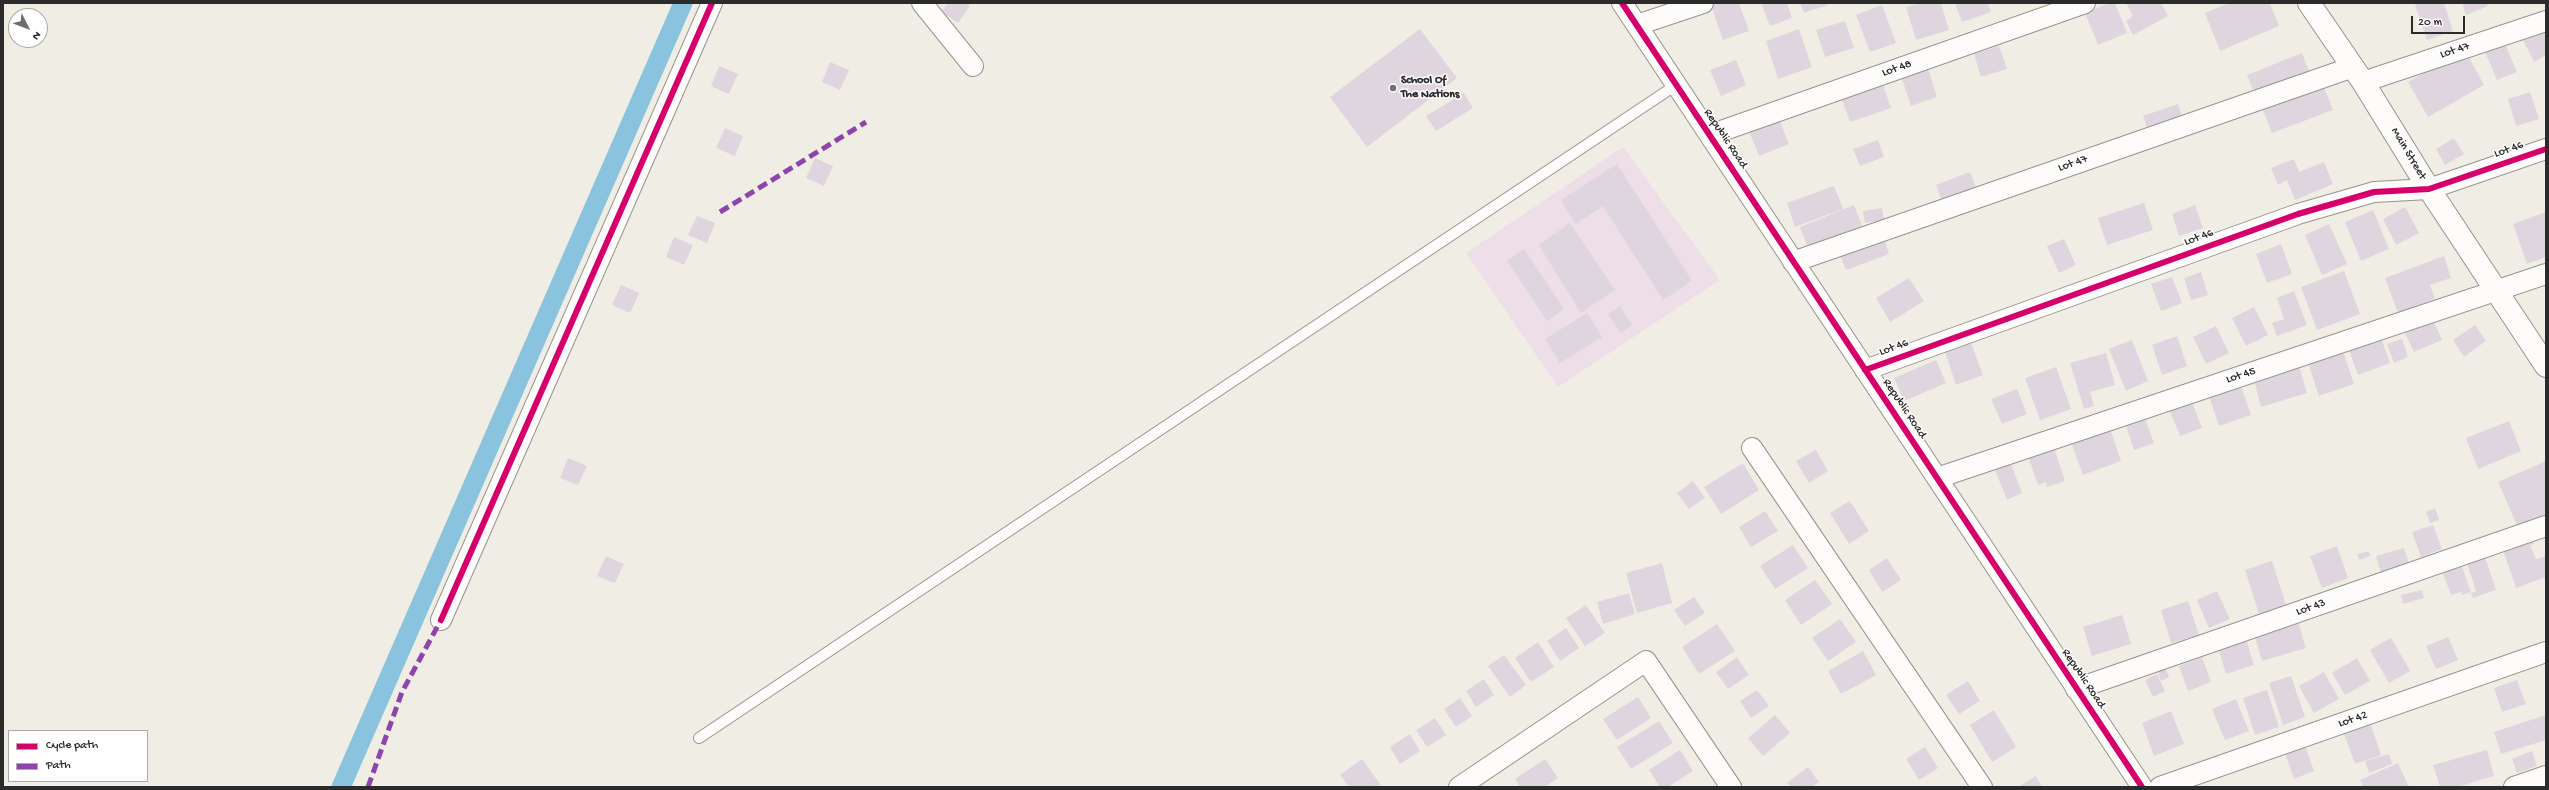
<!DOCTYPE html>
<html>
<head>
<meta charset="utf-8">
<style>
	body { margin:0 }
	#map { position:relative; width:2549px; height:790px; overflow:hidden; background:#f0eee4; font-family:"Gochi Hand",sans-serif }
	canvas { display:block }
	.frame { position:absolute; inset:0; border:4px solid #2b2b2b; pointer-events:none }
	.legend { position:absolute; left:8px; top:730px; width:140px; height:52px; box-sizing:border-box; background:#fff; border:1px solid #aaa; margin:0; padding:5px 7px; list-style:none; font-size:12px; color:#2b2b2b }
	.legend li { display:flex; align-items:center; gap:8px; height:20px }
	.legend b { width:20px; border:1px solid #aaa }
	.north { position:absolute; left:8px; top:8px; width:40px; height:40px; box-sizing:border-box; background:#fff; border:1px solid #aaa; border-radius:50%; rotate:132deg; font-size:11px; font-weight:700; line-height:16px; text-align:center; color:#2b2b2b }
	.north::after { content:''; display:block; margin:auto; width:14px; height:18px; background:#706f6c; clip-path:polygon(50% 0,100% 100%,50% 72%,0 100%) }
	.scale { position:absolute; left:2411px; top:16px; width:54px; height:18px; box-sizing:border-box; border:2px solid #2b2b2b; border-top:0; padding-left:5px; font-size:12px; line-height:14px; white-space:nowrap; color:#2b2b2b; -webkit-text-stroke:3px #fff; paint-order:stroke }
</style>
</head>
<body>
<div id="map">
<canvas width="2549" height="790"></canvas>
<div class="frame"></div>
<ul class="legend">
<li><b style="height:5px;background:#d6006c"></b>Cycle path</li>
<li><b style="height:5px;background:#8e44ad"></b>Path</li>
</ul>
<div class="north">N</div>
<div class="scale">20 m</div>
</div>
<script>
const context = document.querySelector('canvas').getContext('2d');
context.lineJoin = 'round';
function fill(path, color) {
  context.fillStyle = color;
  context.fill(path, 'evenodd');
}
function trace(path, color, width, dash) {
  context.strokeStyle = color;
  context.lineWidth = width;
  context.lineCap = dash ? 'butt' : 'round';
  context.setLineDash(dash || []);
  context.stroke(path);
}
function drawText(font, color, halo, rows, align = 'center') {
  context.font = font + ' "Gochi Hand",sans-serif';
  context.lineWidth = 3;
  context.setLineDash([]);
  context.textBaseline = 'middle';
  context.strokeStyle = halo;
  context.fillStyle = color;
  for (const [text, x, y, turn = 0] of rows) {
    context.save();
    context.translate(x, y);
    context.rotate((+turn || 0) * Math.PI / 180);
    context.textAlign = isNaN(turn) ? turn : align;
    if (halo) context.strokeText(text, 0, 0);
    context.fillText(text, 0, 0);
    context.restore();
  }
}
const built = new Path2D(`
	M1623 147 1720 280 1558 387 1466 253Z`);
const canal = new Path2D(`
	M341 787 683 3`);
const building = new Path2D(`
	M948 3H966L970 6 958 23 941 12Z
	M1716 3H1739L1749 31 1723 40 1711 5Z
	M1761 3H1787L1792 18 1770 26Z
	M1800 3H1827L1828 5 1804 13Z
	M1920 3H1941L1949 30 1916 40 1906 7Z
	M1955 3H1988L1991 12 1962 22Z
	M2109 3H2115L2127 33 2098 45 2085 13Z
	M2126 3H2161L2168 16 2133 35 2126 21 2133 16Z
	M2229 3H2270L2279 26 2220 51 2205 13Z
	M2420 3H2444L2453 31 2427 40 2415 5Z
	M2462 3H2487L2488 6 2466 15Z
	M1882 5 1896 43 1870 52 1856 15Z
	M1845 21 1854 48 1825 57 1816 30Z
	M2546 25V55L2534 62 2522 38Z
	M1420 29 1457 78 1367 147 1330 97Z
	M1799 29 1812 67 1778 79 1766 41Z
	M2505 44 2517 72 2497 80 2485 52Z
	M1999 46 2007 69 1981 77 1974 54Z
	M2465 50 2484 85 2428 117 2408 82Z
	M2302 53 2311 76 2256 97 2247 75Z
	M1736 60 1746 85 1721 96 1710 70Z
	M830 62 849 70 840 90 822 82Z
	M1927 65 1937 97 1911 106 1902 79 1912 76 1910 71Z
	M719 66 738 74 729 94 711 86Z
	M1882 82 1891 108 1850 122 1841 97Z
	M2322 82 2333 110 2272 133 2261 105Z
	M2530 92 2539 119 2516 126 2508 99Z
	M1464 93 1473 108 1436 131 1426 116Z
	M2178 104 2184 124 2150 136 2143 116Z
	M1777 114 1789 144 1759 156 1747 126Z
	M725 128 743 136 735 156 716 148Z
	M2454 138 2464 154 2445 165 2436 149Z
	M1878 140 1884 157 1860 166 1853 149Z
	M815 158 833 166 824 186 806 178Z
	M2294 159 2299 172 2324 162 2333 184 2295 200 2287 180 2278 185 2271 168Z
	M1617 164 1692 281 1663 300 1603 206 1575 224 1561 200Z
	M1970 172 1978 193 1944 206 1936 185Z
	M1834 186 1843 209 1795 227 1787 203Z
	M2144 203 2153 230 2107 245 2098 218Z
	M1854 205 1862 226 1808 248 1800 227Z
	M2195 205 2203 228 2179 236 2172 214Z
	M2405 207 2419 233 2396 245 2383 219Z
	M1882 208 1884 220 1865 223 1863 211Z
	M2373 210 2389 249 2361 261 2345 222Z
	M2546 212V257L2527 264 2513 224Z
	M697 216 715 223 707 243 688 235Z
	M1570 223 1615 290 1581 313 1539 245Z
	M2329 224 2347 264 2322 275 2305 235Z
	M1882 233 1889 254 1846 270 1838 250Z
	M674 237 693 245 684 265 666 257Z
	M2064 239 2076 265 2059 273 2047 246Z
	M2281 244 2292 274 2267 283 2256 254Z
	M1524 249 1564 309 1547 321 1507 261Z
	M2444 256 2451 278 2430 285 2435 299 2398 313 2385 278Z
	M2344 271 2360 314 2317 330 2301 287Z
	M2201 272 2208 295 2191 300 2184 278Z
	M2172 277 2182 303 2161 311 2151 284Z
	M1909 278 1924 301 1890 322 1876 298Z
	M621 285 639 293 630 313 612 305Z
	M2294 291 2307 325 2277 336 2272 323 2284 319 2277 298Z
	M1620 306 1632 325 1621 333 1608 314Z
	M2254 307 2268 335 2246 346 2232 318Z
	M1587 313 1602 337 1560 363 1545 339Z
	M2431 316 2442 340 2414 352 2403 329Z
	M2475 325 2486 341 2464 357 2453 340Z
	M2216 326 2229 353 2206 364 2193 337Z
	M2177 336 2187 366 2162 375 2152 345Z
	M2381 338 2390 363 2358 375 2349 350Z
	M2402 339 2408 357 2394 363 2387 344Z
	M2132 340 2148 381 2126 391 2109 349Z
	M1971 343 1983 375 1956 385 1945 352Z
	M2342 348 2354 384 2319 396 2307 360Z
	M2106 353 2115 385 2090 392 2094 406 2084 409 2070 363Z
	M1936 360 1946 383 1904 401 1894 378Z
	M2299 366 2307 393 2261 407 2254 380Z
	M2056 367 2071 409 2040 420 2025 378Z
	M2240 383 2251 415 2219 426 2208 393Z
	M2017 389 2027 414 2002 424 1991 399Z
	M2191 400 2202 428 2180 436 2169 409Z
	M2144 416 2154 443 2134 450 2125 423Z
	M2509 421 2521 451 2478 469 2466 438Z
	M2108 423 2121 461 2083 475 2069 437Z
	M2053 445 2065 481 2047 487 2046 482 2038 485 2027 453Z
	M1816 450 1828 471 1809 483 1796 461Z
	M568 458 587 466 578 485 560 478Z
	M2009 459 2022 493 2007 500 1993 465Z
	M2546 461V518L2519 530 2498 482Z
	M1743 463 1759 490 1721 514 1704 487Z
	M1693 481 1705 498 1689 509 1677 493Z
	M1850 501 1869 531 1849 544 1830 513Z
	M2435 508 2439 520 2430 523 2426 512Z
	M1765 511 1778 531 1751 547 1739 527Z
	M2433 525 2442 549 2421 557 2412 532Z
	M2531 533 2534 544 2530 545 2536 559 2546 556V577L2516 588 2501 544Z
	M1793 545 1808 568 1775 589 1760 566Z
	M2337 546 2348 578 2322 588 2310 556Z
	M2404 548 2409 564 2381 573 2376 556Z
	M2369 551 2370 556 2359 560 2357 554Z
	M606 556 624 564 615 583 597 576Z
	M2485 557 2496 590 2473 598 2471 593 2476 591 2467 563Z
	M1887 558 1901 580 1882 592 1869 570Z
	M2272 561 2286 605 2259 614 2245 570Z
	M2460 561 2471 592 2462 595 2461 592 2451 595 2441 568Z
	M1662 563 1672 603 1637 613 1626 573Z
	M1815 580 1832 604 1801 625 1785 600Z
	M2422 590 2424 598 2403 604 2401 595Z
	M2217 591 2230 619 2209 628 2197 600Z
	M1629 593 1635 614 1603 624 1597 602Z
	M1694 597 1705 613 1685 626 1674 610Z
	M2188 601 2199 635 2171 643 2161 610Z
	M1586 605 1605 633 1585 646 1566 618Z
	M2122 615 2131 644 2092 656 2083 627Z
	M2297 618 2306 648 2262 661 2253 631Z
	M1840 619 1856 642 1828 661 1812 638Z
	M1717 624 1735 651 1699 674 1682 647Z
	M1566 628 1579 648 1560 661 1547 641Z
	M2448 637 2458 660 2436 669 2426 646Z
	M2391 638 2410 671 2389 683 2370 650Z
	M2246 639 2254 665 2226 674 2218 648Z
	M1538 642 1554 667 1531 682 1515 658Z
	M1863 651 1876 675 1841 694 1828 671Z
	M1504 655 1526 685 1510 697 1488 666Z
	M1737 657 1749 675 1728 689 1716 672Z
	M2202 657 2211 682 2188 691 2179 666Z
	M2357 658 2370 681 2345 695 2332 673Z
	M2165 667 2169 677 2161 681 2157 670Z
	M2324 672 2339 699 2314 713 2299 686Z
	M2157 674 2165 691 2153 697 2145 680Z
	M2291 676 2305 717 2283 725 2269 683Z
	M1484 679 1494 695 1476 707 1466 691Z
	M2517 680 2526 704 2502 712 2494 688Z
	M1968 681 1980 701 1959 714 1946 695Z
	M1757 690 1769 706 1751 718 1740 701Z
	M2267 690 2279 727 2255 735 2243 698Z
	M1638 697 1651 718 1617 740 1603 719Z
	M1460 698 1472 716 1456 727 1444 709Z
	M2236 699 2249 731 2225 740 2212 709Z
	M1994 710 2016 747 1992 762 1970 725Z
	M2171 711 2184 744 2154 756 2142 723Z
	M1775 715 1790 733 1763 756 1748 738Z
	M2546 715V740L2501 754 2494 732Z
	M1435 718 1446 735 1427 747 1416 730Z
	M1659 721 1673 743 1631 769 1617 747Z
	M2370 722 2381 755 2355 764 2343 731Z
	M1410 734 1420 751 1400 764 1390 747Z
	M2304 743 2314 771 2294 779 2284 750Z
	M1925 747 1938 768 1919 780 1906 759Z
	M1680 750 1693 771 1668 787H1660L1649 770Z
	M2487 750 2494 776 2457 787H2440L2433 765Z
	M2532 751 2537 766 2517 773 2512 759Z
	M2389 754 2392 764 2369 773 2365 761Z
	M1362 759 1381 785 1378 787H1349L1340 775Z
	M1545 759 1558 778 1545 787H1520L1515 779Z
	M2398 763 2409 787H2363L2360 780Z
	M1808 767 1819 782 1812 787H1791L1787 783Z
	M2036 776 2042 787H2018Z`);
const service = new Path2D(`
	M699 738 1676 85`);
const minor = new Path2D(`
	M922 3 973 66
	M1622 3 2142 787
	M1637 25 1703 3
	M2363 82 2546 21
	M1710 135 2085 3
	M1793 262 2353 67
	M1865 370 2298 214 2374 192 2429 189 2546 149
	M1752 448 1982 787
	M1937 478 2546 274
	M441 620 712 3
	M2076 689 2546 526
	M1459 787 1646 661 1731 787
	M2160 787 2546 652
	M2514 787 2546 776`);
const tertiary = new Path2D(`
	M2309 3 2363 82 2429 189 2546 366`);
const quiet = new Path2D(`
	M720 212 866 122
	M368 787 402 692 441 620`);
const cycleway = new Path2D(`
	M1622 3 2142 787
	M1865 370 2298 214 2374 192 2429 189 2546 149
	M441 620 712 3`);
const markers = [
	[1393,88,4,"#706f6c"]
];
const streetNames = [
	["Lot 47",2455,51,-18],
	["Lot 48",1897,69,-19],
	["Republic Road",1725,139,56],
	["Lot 46",2509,150,-19],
	["Main Street",2408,154,59],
	["Lot 47",2073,164,-19],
	["Lot 46",2199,238,-20],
	["Lot 46",1894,348,-20],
	["Lot 45",2241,376,-18],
	["Republic Road",1904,409,56],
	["Lot 43",2311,608,-19],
	["Republic Road",2083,679,56],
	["Lot 42",2353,720,-19]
];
const poiNames = [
	["School Of",1401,81],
	["The Nations",1401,95]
];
fill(built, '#eedee7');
trace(canal, '#8ac3dd', 19);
fill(building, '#dfd5de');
trace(service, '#94938e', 12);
trace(minor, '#94938e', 22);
trace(tertiary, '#94938e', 24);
trace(service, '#fdfcfb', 10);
trace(minor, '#fdfcfb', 20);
trace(tertiary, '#fdfcfb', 22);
trace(quiet, '#8e44ad', 5, [10, 5]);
trace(cycleway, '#d6006c', 6);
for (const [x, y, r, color] of markers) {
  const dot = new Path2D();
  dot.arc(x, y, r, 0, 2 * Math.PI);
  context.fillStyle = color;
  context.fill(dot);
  trace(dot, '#fff', 1.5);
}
drawText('12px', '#2b2b2b', '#fff', streetNames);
drawText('bold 12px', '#2b2b2b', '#fff', poiNames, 'left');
</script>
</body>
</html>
